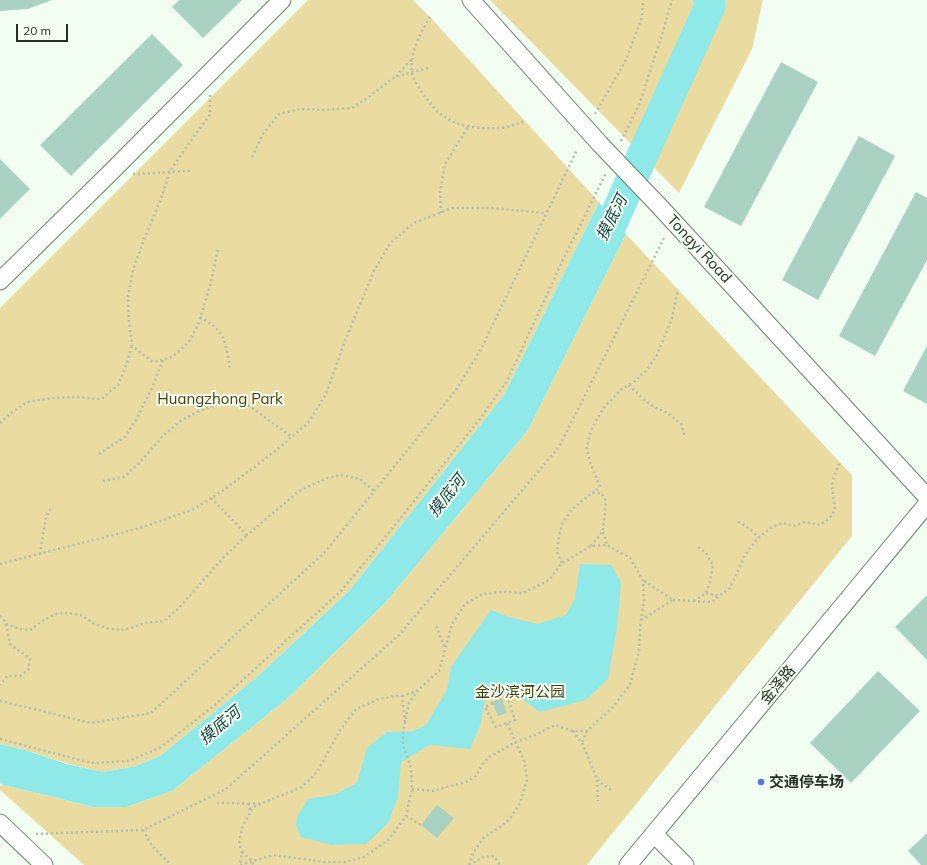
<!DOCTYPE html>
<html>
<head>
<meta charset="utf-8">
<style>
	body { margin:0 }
	#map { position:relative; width:927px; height:865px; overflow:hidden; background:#f3fef3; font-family:Mulish,sans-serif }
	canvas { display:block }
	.scale { position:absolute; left:16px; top:24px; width:52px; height:18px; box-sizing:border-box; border:2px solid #253025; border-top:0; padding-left:5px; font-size:12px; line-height:14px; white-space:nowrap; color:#253025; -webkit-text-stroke:3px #f3fef3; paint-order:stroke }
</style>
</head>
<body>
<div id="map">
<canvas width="927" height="865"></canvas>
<div class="scale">20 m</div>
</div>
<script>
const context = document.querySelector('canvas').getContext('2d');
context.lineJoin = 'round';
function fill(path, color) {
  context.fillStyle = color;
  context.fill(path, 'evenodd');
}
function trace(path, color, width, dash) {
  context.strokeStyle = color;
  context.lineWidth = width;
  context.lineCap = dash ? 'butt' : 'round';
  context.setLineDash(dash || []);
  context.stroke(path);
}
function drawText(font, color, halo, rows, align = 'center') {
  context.font = font + ' Mulish,"Noto Sans SC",sans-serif';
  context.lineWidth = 4;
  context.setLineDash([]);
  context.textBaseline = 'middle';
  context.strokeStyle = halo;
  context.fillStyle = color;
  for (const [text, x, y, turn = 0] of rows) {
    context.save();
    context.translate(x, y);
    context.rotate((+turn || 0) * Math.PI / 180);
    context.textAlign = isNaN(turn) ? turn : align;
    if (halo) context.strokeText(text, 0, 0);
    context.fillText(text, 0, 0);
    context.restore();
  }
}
const green = new Path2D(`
	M308 0H413L430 17 599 202 504 395 349 591 257 677 160 756 136 766 103 772 69 764 28 751 0 744V308Z
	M490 0H763L752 49 679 193Z
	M626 234 852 475V536L587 865H84L0 790V786L3 785 50 796 93 807H126L172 791 287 699 386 602 528 430Z`);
const water = new Path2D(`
	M599 202 626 234 528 430 386 602 287 699 172 791 126 807H93L50 796 3 785 0 782V744L28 751 67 764 103 772 136 766 160 756 257 677 349 591 504 395Z
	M580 564 611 565 621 582 617 628 608 679 586 700 540 712 514 693 486 696 480 726 470 749 430 745 401 762 398 797 388 823 366 844 332 845 301 837 296 825 297 817 308 799 334 795 357 783 367 748 387 732 413 731 426 725 447 690 451 667 491 610 509 617 538 624 566 615 575 598Z`);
const river = new Path2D(`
	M593 256 612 223 710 6 709 0`);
const building = new Path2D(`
	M0 0H52L28 9 0 11Z
	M179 0H242L203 38 172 7Z
	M152 34 183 65 71 176 40 145Z
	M781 62 818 82 741 226 704 207Z
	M859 136 895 156 818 300 782 280Z
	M0 159 30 189 0 219Z
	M916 192 927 198V260L875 356 839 336Z
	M927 346V404L903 391Z
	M927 595V660L895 627Z
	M878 671 920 711 851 783 810 743Z
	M502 699 507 713 498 716 492 702Z
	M437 805 454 818 437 838 421 825Z
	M927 833V865H921L908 851Z`);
const path = new Path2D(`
	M430 17C421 32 409 54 412 72 412 78 422 93 426 98 432 106 439 114 448 119 462 128 491 130 507 127 513 125 519 123 525 121
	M396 76 413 58
	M210 95V115L192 139 170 171 161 199 145 237 133 270 128 297 129 321 132 346 153 362 172 357 189 342 198 325 205 303 211 282 218 249
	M595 114 626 60 642 17 643 0
	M621 141 639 105 660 41 672 0
	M252 157 263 134 279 114 300 109 324 110 352 108 370 96 395 77 431 67
	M133 174C152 174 171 171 191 171
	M441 213 440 192 445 164 468 127
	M200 317C205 320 210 323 214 326 226 336 228 356 230 370
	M629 385 642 398 654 407 668 413 681 424 685 437
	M248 405 292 437
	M0 423 7 416 27 402 53 398 76 397 101 399 118 385 127 363 132 346
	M99 454 125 437 136 420 151 390 163 360
	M103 481 124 477 142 460 162 437 179 422 197 412 221 403
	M592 493 600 487 590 462 587 449 589 436 595 422 605 406 622 389 635 381 647 370 657 355 672 318 678 290
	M211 498 247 535 299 491 327 478 342 475 360 479 374 491
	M738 522C746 526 753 530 758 538
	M603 532 607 545
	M40 554 46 516 53 506
	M562 563 557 552 559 537 562 524 571 510 592 493H601L606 501 603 531 591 546
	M0 564 140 528 192 510 221 492 274 452 308 423 326 394 346 338 374 271 391 242 414 223 452 208H491L545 213
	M706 593 719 596
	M673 600 712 602 719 596 730 588 745 555 758 538 772 527 783 523 793 526 805 522 820 525 830 518 835 509 833 496 832 482 840 462
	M694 601 706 593 710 582 713 565 706 553 698 547
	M0 616C8 621 8 635 10 644L30 659 28 670 20 676H7L0 685
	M641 620 673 600 643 580
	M6 624 20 629 30 630 42 621 55 614 68 613 81 615 95 624 109 629 124 630 145 623 164 621 177 610 224 557 247 535
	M436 626 445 648
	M402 696 417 691
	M507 696 515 720 496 727 485 707Z
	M0 701 91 723 151 713 325 552 456 390 481 349 577 150
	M405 722 402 696H395L379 699 356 709 340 730 317 772 302 787 253 807 242 828 239 843 242 852 240 865 273 855 324 862H345L364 857 388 840 406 816 412 789 411 768 403 745V731L409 703 418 690 439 671 452 624 465 604 483 594 505 592 523 593 549 580 562 563 591 546 607 545 630 558 643 580 644 600 640 627 639 651 630 685 612 708 587 731H573L555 725 535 735 516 742 489 757 482 765 476 776 466 782 432 791 412 789
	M573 731 582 743 597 779 598 801
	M0 739 91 763 129 761 161 747 215 705 340 592 367 560 479 420 507 381 562 262 606 173
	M582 742 587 731
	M597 780 611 790
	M217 803H234L248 804 250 811
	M248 804 259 803
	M406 816 421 825
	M143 830 152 846 171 865
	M36 834 143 830 226 789 399 635 559 447 665 236
	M242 852 252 861 253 865
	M469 865 473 853 484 837 497 829 509 820 520 803 527 780 525 763 507 723
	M469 865 483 857 494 856 499 864V865`);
const minor = new Path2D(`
	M471 0 600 144
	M661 208 927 497
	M0 281 110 173 282 0
	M0 823 44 865
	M654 834 685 865
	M628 865 927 504`);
const minorBridge = new Path2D(`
	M600 144 661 208`);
const markers = [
	[761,782,4,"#5b72e9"]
];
const streetNames = [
	["Tongyi Road",699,249,47],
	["金泽路",778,685,-50]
];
const parkNames = [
	["Huangzhong Park",220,399],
	["金沙滨河公园",520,692]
];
const poiNames = [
	["交通停车场",769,782]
];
const waterNames = [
	["摸底河",612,218,-63],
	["摸底河",447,496,-51],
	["摸底河",220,726,-40]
];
fill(green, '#eadba1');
fill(water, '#90e9e9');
trace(river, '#90e9e9', 31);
fill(building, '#a9d2c3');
trace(minor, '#678168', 19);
trace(path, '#b2bdb2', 2.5, [2, 3]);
trace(minor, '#fff', 17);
trace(minorBridge, '#678168', 19, []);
trace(minorBridge, '#fff', 17);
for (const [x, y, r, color] of markers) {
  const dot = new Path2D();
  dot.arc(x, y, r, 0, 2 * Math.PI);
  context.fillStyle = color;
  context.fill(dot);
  trace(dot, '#f3fef3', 1.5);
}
drawText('15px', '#253025', '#f3fef3', streetNames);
drawText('15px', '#4a3e0a', '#f3fef3', parkNames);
drawText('bold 15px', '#253025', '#f3fef3', poiNames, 'left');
drawText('italic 16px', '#133e3e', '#f3fef3', waterNames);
</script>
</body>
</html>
